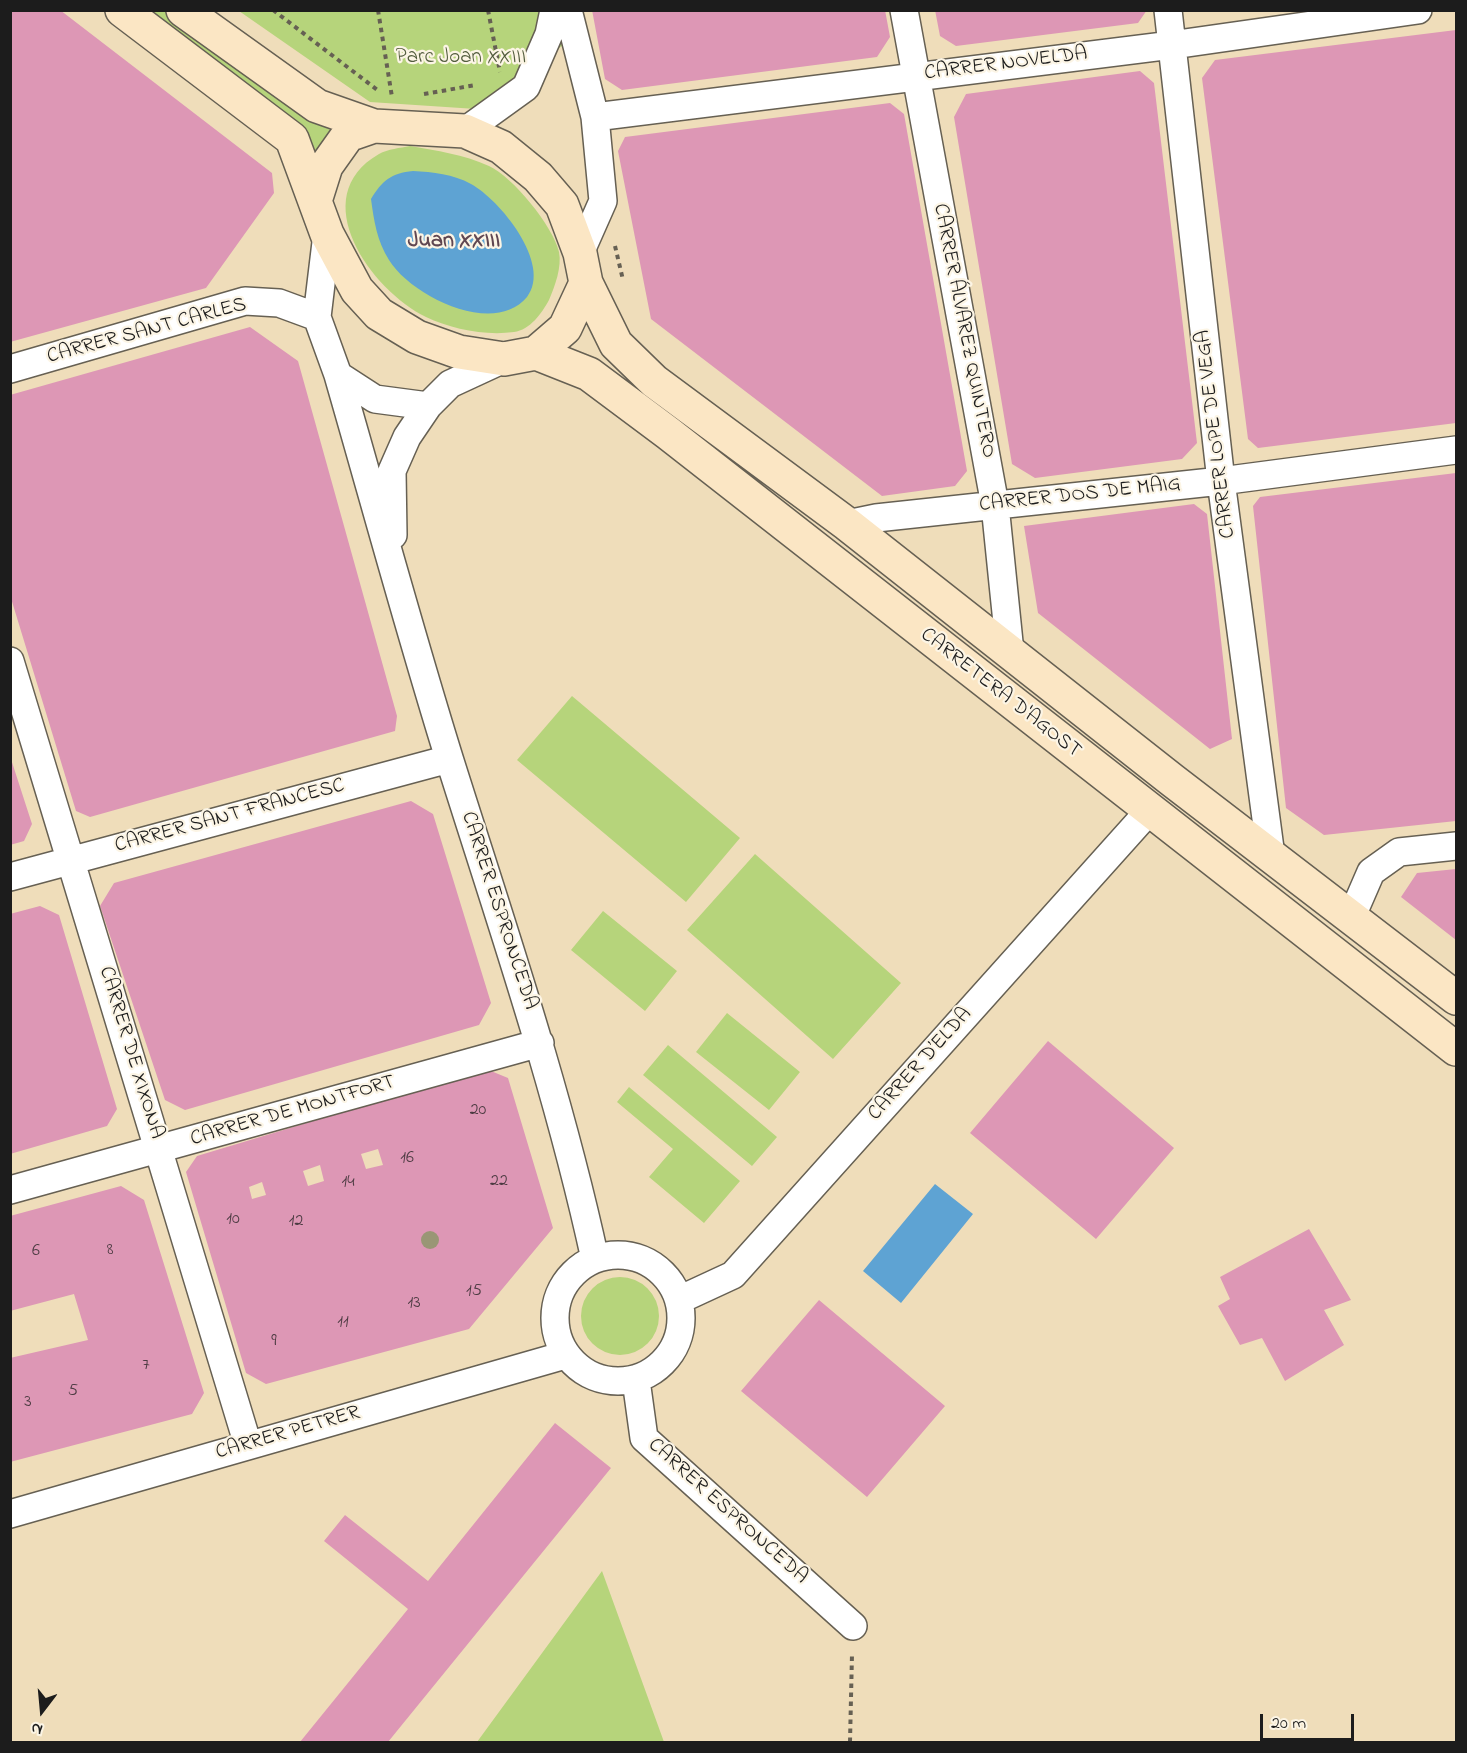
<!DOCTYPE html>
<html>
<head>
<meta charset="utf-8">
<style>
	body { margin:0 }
	#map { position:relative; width:1467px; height:1753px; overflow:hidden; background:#efddba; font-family:"Indie Flower",sans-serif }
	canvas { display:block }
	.frame { position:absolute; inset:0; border:12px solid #1c1c1c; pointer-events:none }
	.north { position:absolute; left:12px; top:1681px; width:60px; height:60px; -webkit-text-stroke:4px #fcf5e5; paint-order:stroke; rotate:196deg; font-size:16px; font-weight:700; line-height:24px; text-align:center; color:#1c1c1c }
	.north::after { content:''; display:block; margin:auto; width:21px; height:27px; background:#1c1c1c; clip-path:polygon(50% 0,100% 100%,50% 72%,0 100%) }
	.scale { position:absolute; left:1260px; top:1714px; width:94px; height:27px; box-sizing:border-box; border:3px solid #1c1c1c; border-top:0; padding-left:8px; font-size:18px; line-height:21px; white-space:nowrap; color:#1c1c1c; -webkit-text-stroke:4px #fcf5e5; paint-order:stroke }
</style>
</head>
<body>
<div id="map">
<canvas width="1467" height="1753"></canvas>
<div class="frame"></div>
<div class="north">N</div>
<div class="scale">20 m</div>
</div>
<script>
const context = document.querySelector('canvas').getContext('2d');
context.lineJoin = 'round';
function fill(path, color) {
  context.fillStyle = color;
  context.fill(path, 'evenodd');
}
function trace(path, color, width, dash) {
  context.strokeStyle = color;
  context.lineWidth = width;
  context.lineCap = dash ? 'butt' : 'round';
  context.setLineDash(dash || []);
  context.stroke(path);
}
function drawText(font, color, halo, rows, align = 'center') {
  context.font = font + ' "Indie Flower",sans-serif';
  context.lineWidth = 4.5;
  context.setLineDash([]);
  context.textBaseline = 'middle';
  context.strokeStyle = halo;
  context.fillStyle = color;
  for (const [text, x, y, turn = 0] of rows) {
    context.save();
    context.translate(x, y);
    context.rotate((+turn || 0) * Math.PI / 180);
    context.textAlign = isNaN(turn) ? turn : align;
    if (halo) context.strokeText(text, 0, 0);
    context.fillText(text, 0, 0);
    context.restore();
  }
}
const green = new Path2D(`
	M136 11H169L312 121 335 132 321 143 310 165Z
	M239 11H577L581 32 476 109 370 102Z
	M410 146C437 151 463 154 489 166 513 177 553 226 559 252 562 267 555 286 549 300 542 313 530 330 514 332 485 336 451 329 426 317 371 290 304 197 379 154 388 149 400 148 410 146Z
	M572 696 740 838 686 902 517 760Z
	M755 854 901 983 833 1059 687 930Z
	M603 911 677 971 645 1011 571 950Z
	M727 1013 800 1072 769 1110 696 1052Z
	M668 1045 777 1137 752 1166 643 1075Z
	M629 1087 740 1181 704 1223 649 1177 673 1149 617 1102Z
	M581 1316a39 39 0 1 1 78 0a39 39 0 1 1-78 0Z
	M602 1571 664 1742H477Z`);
const water = new Path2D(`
	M413 171C433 172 453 174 471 184 499 199 553 264 527 297 494 337 411 296 389 260 377 241 374 221 371 199 382 181 391 173 413 171Z
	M935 1184 973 1214 901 1303 863 1271Z`);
const building = new Path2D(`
	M10 10H60L272 173 274 193 206 288 10 342Z
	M592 10H885L890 37 877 57 622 90 605 79Z
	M935 10H1147L1138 23 956 46 940 36Z
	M1456 30V423L1258 448 1248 439 1202 78 1215 60Z
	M1140 71 1154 83 1197 443 1182 459 1035 478 1012 464 954 117 966 94Z
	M890 103 904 114 967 471 955 486 882 496 651 319 618 151 625 137Z
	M250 327 298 361 397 716 395 731 90 817 76 811 10 595V395Z
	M1456 473V821L1324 835 1286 808 1253 506 1260 497Z
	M1194 504 1207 514 1232 739 1210 749 1038 613 1024 526Z
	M10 756 32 824 24 841 10 845Z
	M411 801 433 814 491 1003 479 1025 185 1110 165 1100 100 906 114 883Z
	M1456 869V940L1401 897 1417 873Z
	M40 906 59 915 117 1109 107 1126 10 1154V914Z
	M1048 1041 1174 1148 1096 1239 970 1133Z
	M486 1069 508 1078 553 1228 469 1329 266 1384 246 1373 186 1172 197 1156ZM378 1149 383 1165 366 1169 361 1154ZM320 1165 324 1181 308 1186 303 1171ZM262 1182 266 1195 252 1199 249 1187Z
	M121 1186 144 1200 204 1393 192 1414 10 1462V1358L88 1340 74 1294 10 1311V1216Z
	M1309 1229 1351 1300 1324 1310 1344 1345 1285 1381 1262 1338 1240 1345 1218 1306 1230 1299 1220 1277Z
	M819 1300 945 1406 867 1497 741 1391Z
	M555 1423 611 1468 388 1742H300L408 1609 324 1541 345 1515 428 1581Z`);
const path = new Path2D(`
	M273 10 380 92
	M378 10 392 97
	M488 10 500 72
	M424 94 476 85
	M615 246 623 280
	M850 1742 852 1654`);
const street = new Path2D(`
	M568 10 595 117 603 201 580 253
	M904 10 995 505 1010 652
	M1168 10 1221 481 1271 856
	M595 117 1172 45 1418 10
	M465 131 526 87 549 34 554 10
	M327 234 317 317 338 375C375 503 410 633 450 761 502 926 558 1089 595 1259
	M10 369 245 301 279 303 317 317
	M338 375 375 399 428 406 450 384 504 359
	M847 524 876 518 1221 481 1456 450
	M393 535 392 471 407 437 428 406
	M10 661 248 1445
	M10 877 449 759
	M1351 918 1371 872 1399 852 1456 846
	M10 1190 540 1043
	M555 1318a63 63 0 1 1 126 0a63 63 0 1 1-126 0Z
	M679 1300 733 1275 1149 811
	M636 1380 644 1438 853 1626
	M10 1514 565 1355`);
const secondary = new Path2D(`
	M122 10 292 139 327 234 357 290 379 314 417 337 459 352 504 359 536 353 565 328 586 283
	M183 10 317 106 374 126
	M315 201 326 166 348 135 374 126 465 131 501 147 538 177 562 205 580 253 586 283 616 344 654 381 847 524 1172 780 1456 998
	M536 353 589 374 668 433 1456 1049`);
const trees = [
	[430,1240]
];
const numberNames = [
	["20",478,1111],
	["16",407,1159],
	["22",499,1182],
	["14",348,1183],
	["10",233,1220],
	["12",296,1222],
	["8",110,1251],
	["6",36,1252],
	["15",474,1292],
	["13",414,1304],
	["11",343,1323],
	["9",274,1342],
	["7",146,1366],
	["5",73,1392],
	["3",28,1403]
];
const parkNames = [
	["Parc Joan XXIII",461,59]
];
const streetNames = [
	["CARRER NOVELDA",1006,65,-7],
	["CARRER ÁLVAREZ QUINTERO",963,331,79],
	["CARRER SANT CARLES",147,332,-15],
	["CARRER LOPE DE VEGA",1217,434,-97],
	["CARRER DOS DE MAIG",1080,496,-6],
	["CARRETERA D'AGOST",1000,694,38],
	["CARRER SANT FRANCESC",230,817,-15],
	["CARRER ESPRONCEDA",498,911,72],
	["CARRER DE XIXONA",130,1053,73],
	["CARRER D’ELDA",921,1065,-48],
	["CARRER DE MONTFORT",293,1112,-16],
	["CARRER PETRER",288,1434,-16],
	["CARRER ESPRONCEDA",727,1512,42]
];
const neighbourhoodNames = [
	["Juan XXIII",454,242]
];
fill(green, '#b6d47b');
fill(water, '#5ea3d3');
fill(building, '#dd97b5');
trace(street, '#666053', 30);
trace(secondary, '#666053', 36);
trace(path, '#666053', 4, [4.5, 4.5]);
trace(street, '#fff', 27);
trace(secondary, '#fbe6c4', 33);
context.fillStyle = '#999675';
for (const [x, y] of trees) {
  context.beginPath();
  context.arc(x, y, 9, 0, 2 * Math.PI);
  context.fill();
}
drawText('18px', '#4c3b42', null, numberNames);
drawText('21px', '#525c3d', '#fcf5e5', parkNames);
drawText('21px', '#1c1c1c', '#fcf5e5', streetNames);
drawText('bold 22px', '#604752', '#fcf5e5', neighbourhoodNames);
</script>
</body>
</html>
